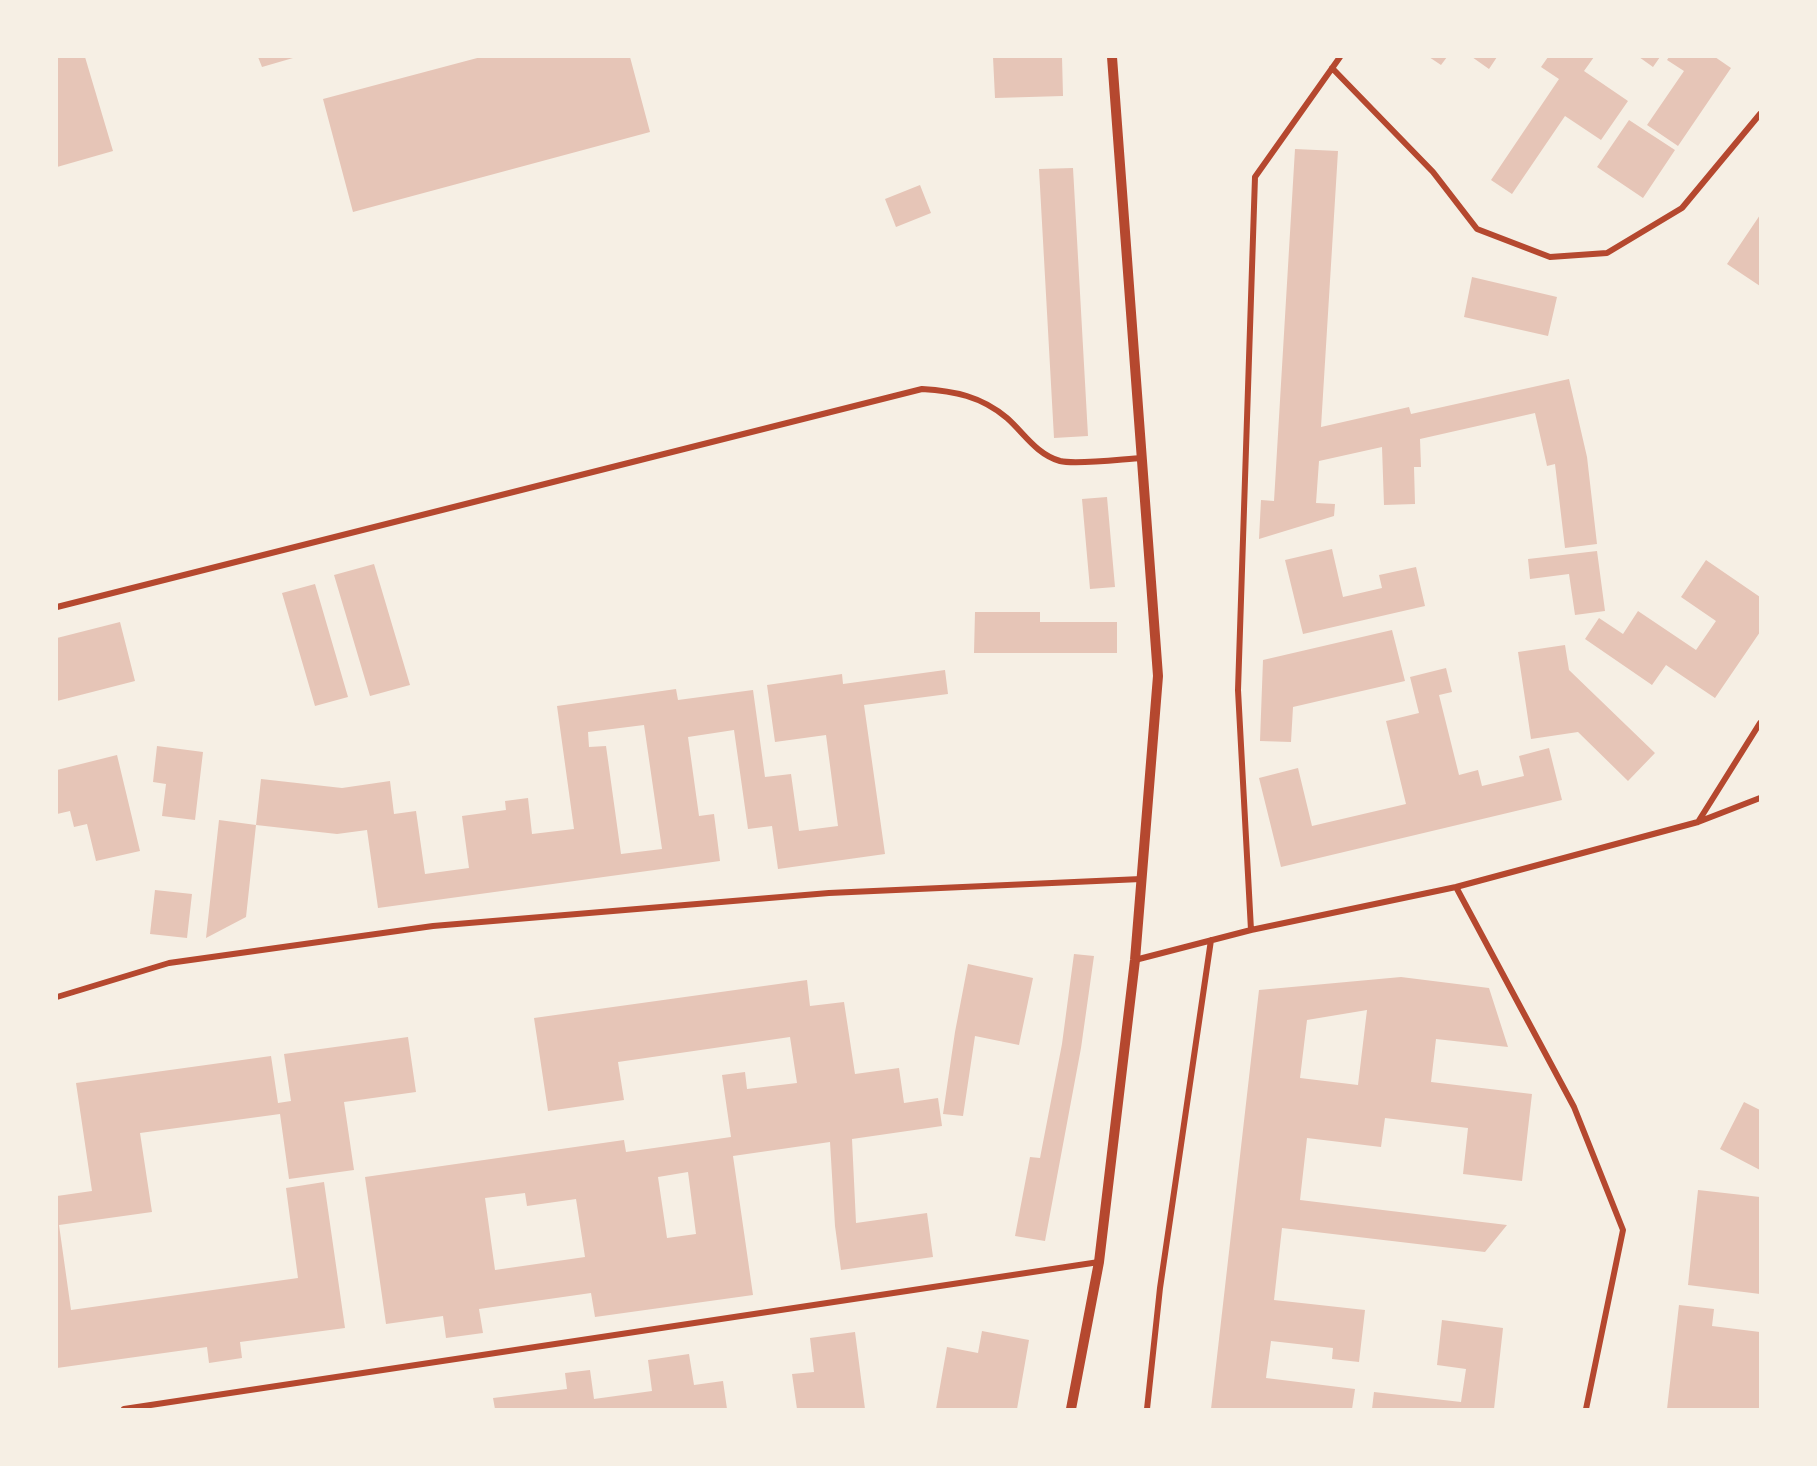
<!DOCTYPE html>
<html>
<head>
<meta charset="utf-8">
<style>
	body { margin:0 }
	#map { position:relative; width:1817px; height:1466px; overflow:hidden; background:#f6efe4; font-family:"Noto Sans",sans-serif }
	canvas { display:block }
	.frame { position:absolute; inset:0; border:58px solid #f6efe4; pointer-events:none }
</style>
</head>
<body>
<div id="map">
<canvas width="1817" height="1466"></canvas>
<div class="frame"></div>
</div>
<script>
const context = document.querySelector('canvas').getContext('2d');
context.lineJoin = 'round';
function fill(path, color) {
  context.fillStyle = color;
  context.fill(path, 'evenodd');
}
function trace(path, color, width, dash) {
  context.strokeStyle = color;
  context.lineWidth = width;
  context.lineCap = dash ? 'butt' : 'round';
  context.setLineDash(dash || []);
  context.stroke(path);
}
const building = new Path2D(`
	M57 57H85L113 151 57 167Z
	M258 57H293V58L262 67Z
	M481 57H630L650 132 353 212 323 99Z
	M993 57H1062L1063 96 995 98Z
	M1429 57H1447L1441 65Z
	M1472 57H1497L1489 69Z
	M1548 57H1594L1584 71 1628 101 1601 140 1565 116 1512 194 1491 180 1559 79 1541 67Z
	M1639 57H1660L1653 67Z
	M1669 57H1715L1731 68 1678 146 1647 125 1684 71 1667 60Z
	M1629 120 1675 150 1643 198 1597 167Z
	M1295 149 1338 151 1321 427 1409 407 1411 414 1569 379 1587 457 1597 544 1565 548 1555 464 1547 466 1535 413 1420 439 1421 467H1414L1415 504 1384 505 1382 447 1319 461 1316 503 1335 504 1334 516 1259 539 1261 500 1274 501Z
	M1073 168 1088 436 1054 438 1039 169Z
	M920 185 931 213 896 227 885 199Z
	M1760 215V286L1727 264Z
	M1472 277 1557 297 1548 336 1464 317Z
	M1107 497 1115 587 1090 589 1082 499Z
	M1332 549 1343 597 1382 588 1379 575 1416 567 1425 606 1303 634 1285 560Z
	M1597 551 1605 611 1575 615 1569 574 1530 579 1528 559Z
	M1706 560 1760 597V632L1715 698 1666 665 1652 685 1585 639 1599 618 1623 634 1638 611 1696 650 1716 621 1681 597Z
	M374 564 410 685 370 696 334 575Z
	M315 584 348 697 315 706 282 593Z
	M975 612H1040V622H1117V653H974Z
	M120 622 135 681 57 701V638Z
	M1392 630 1405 681 1293 707 1291 742 1260 741 1263 660Z
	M1565 645 1569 670 1655 753 1628 781 1578 732 1531 739 1518 652Z
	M1446 668 1452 692 1439 695 1459 775 1478 770 1482 786 1524 776 1519 756 1549 748 1562 800 1281 867 1259 778 1298 768 1312 826 1406 804 1386 721 1419 713 1410 677Z
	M945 670 948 694 864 705 885 854 778 869 772 826 748 829 734 730 688 737 699 816 714 814 720 861 378 908 367 830 337 834 256 825 261 779 342 788 390 781 394 814 416 811 425 874 469 868 462 816 506 810 505 801 528 798 532 834 574 829 557 706 676 689 678 700 753 690 765 777 791 774 799 831 838 826 826 735 775 742 767 685 842 674 843 684ZM644 725 662 849 621 854 606 746 589 747 588 732Z
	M157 746 203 752 195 820 162 816 166 784 153 782Z
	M117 755 140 851 96 861 87 824 74 827 70 811 57 814V770Z
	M219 820 256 825 246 917 206 938Z
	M155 890 192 894 187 938 150 934Z
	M1074 954 1094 956 1081 1048 1045 1241 1015 1236 1030 1157 1040 1158 1062 1044Z
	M968 964 1033 978 1019 1045 975 1036 963 1116 943 1114 955 1032Z
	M1401 977 1489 988 1508 1047 1436 1039 1431 1082 1532 1094 1522 1181 1463 1174 1468 1128 1385 1118 1381 1147 1307 1138 1300 1200 1507 1225 1485 1252 1282 1228 1274 1300 1365 1310 1359 1362 1332 1359 1333 1348 1271 1341 1266 1378 1355 1389 1352 1409H1211L1259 990ZM1367 1010 1358 1085 1300 1078 1307 1020Z
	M807 980 810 1006 844 1002 855 1074 899 1068 904 1103 938 1098 942 1126 852 1139 856 1223 927 1213 933 1257 841 1270 835 1226 830 1142 733 1156 753 1295 595 1317 591 1293 479 1309 483 1333 446 1338 443 1316 386 1324 365 1177 624 1140 626 1152 731 1137 722 1075 745 1072 747 1089 797 1083 790 1037 618 1062 624 1100 548 1111 534 1018ZM688 1172 696 1234 667 1238 658 1177ZM525 1193 527 1206 576 1199 585 1257 495 1270 485 1198Z
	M408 1037 416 1092 344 1102 354 1170 289 1179 280 1114 140 1133 152 1212 59 1225 71 1310 298 1278 286 1188 324 1182 345 1328 240 1342 242 1358 209 1363 207 1347 57 1368V1196L92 1191 76 1083 271 1056 278 1103 291 1101 284 1054Z
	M1744 1102 1760 1110V1170L1720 1149Z
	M1698 1190 1760 1197V1294L1688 1285Z
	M1679 1305 1714 1309 1712 1326 1760 1332V1409H1667Z
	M1442 1320 1503 1328 1494 1409H1372L1374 1392 1461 1402 1466 1369 1437 1365Z
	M982 1331 1029 1340 1017 1409H936L947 1347 978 1353Z
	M855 1332 865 1409H797L792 1374 814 1372 810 1338Z
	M689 1354 694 1385 723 1381 727 1409H495L493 1398 567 1389 565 1373 590 1370 594 1399 652 1391 648 1360Z`);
const minor = new Path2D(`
	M1332 68 1433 172 1477 229 1550 257 1607 253 1682 208 1760 114
	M57 607 922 389C954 391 981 396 1007 418 1024 433 1036 454 1060 461 1076 465 1123 459 1142 458
	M1698 822 1760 723
	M1456 887 1574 1107 1623 1230 1586 1409
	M1251 930 1238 690 1255 177 1340 57
	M1135 960 1251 930 1456 887 1698 822 1760 798
	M57 997 169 963 433 926 829 893 1141 879
	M124 1409 1099 1262
	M1147 1409 1160 1288 1211 940`);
const tertiary = new Path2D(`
	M1071 1409 1099 1262 1135 960 1158 676 1112 57`);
fill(building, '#e6c5b7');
trace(minor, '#b5482f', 6);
trace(tertiary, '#b5482f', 10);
</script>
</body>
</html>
